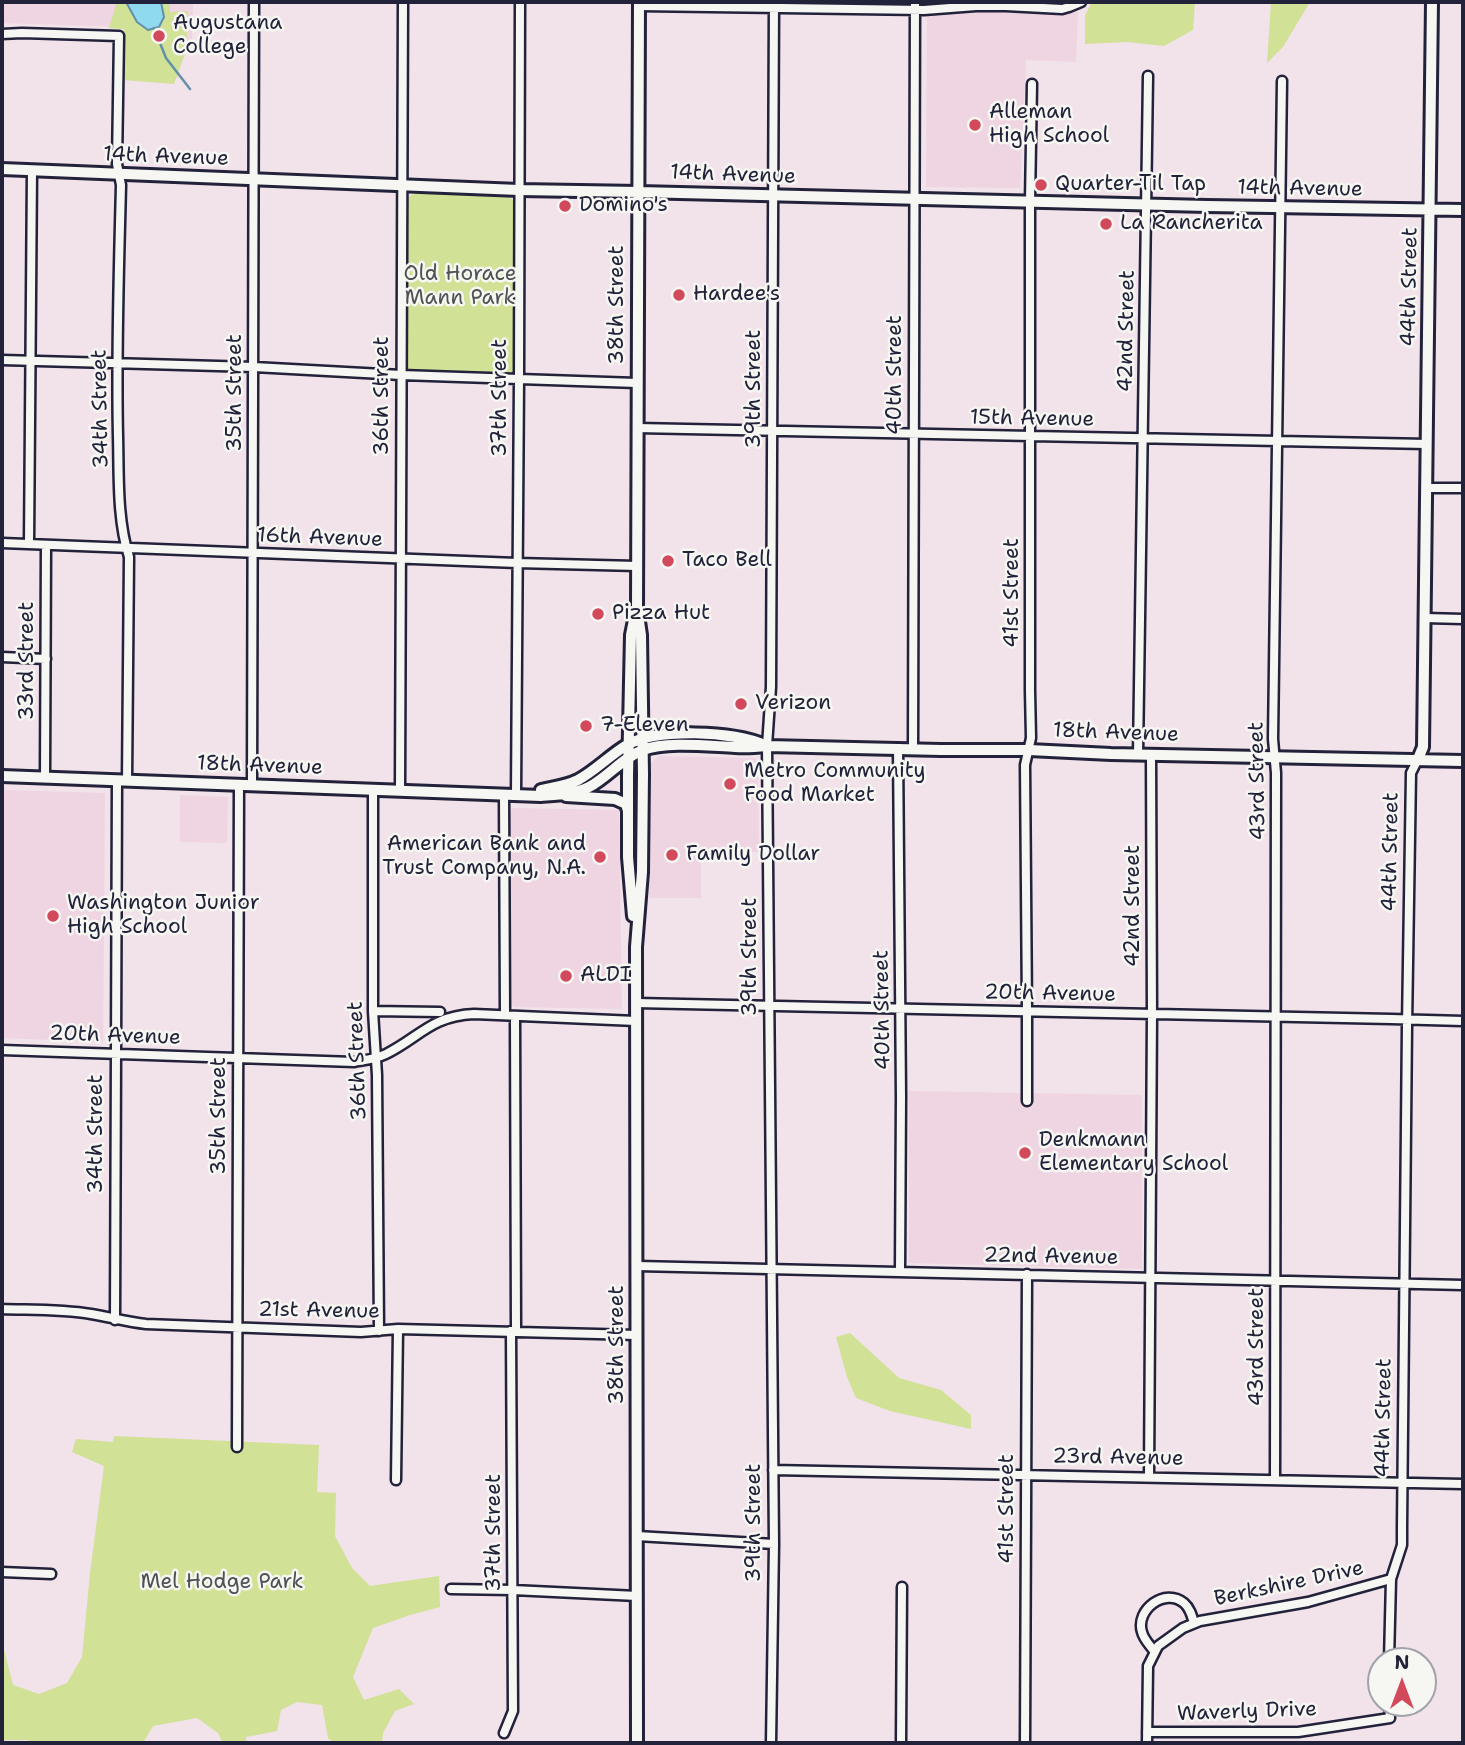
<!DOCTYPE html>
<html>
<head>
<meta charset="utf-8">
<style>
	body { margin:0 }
	#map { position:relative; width:1465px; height:1745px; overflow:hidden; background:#f2e2e9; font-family:"Shantell Sans",sans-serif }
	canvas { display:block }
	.frame { position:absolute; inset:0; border:4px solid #22223b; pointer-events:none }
	.north { position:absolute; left:1367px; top:1647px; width:70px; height:70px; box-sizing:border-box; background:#f6f6f2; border:2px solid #a1a1a9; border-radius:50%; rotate:0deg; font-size:19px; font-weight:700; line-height:28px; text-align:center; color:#22223b }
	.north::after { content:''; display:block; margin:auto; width:24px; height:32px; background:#d1495b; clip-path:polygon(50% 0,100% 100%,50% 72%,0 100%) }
</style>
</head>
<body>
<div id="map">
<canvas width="1465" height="1745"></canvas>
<div class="frame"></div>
<div class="north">N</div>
</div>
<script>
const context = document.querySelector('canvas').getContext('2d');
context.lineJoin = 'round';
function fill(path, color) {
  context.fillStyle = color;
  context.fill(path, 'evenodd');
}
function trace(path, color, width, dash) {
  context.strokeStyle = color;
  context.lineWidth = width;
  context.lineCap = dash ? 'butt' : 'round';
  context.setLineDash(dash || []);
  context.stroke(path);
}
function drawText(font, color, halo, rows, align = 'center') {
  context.font = font + ' "Shantell Sans",sans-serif';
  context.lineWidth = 5;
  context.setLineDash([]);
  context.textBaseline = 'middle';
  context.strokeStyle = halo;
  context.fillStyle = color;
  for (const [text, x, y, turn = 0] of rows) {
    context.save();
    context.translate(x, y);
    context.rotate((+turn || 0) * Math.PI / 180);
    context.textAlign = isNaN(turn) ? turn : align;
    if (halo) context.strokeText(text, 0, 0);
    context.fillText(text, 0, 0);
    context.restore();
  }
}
const built = new Path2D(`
	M2 2H193L192 45H179L178 78 124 76 125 27 2 23Z
	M986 11 1078 12 1076 62 1026 60 1020 188 926 187 927 14Z
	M659 756 754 758 758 761 759 852H701V898H649L651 763Z
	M2 790 105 793 103 1042 2 1038Z
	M180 795 228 797 227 843 180 842Z
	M513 808 619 810 622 1009 514 1007 510 1001 509 814Z
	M909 1091 1142 1095V1269L909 1263Z`);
const green = new Path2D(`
	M113 2H170V12L188 11 186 51 174 84 123 80 124 29 109 28 116 5Z
	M1092 2H1195L1193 30 1164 46 1127 42 1085 44V15Z
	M1271 2H1310L1283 47 1267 63Z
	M416 193 508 197 512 199 514 203V369L513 372 510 374 410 371 407 369V201L408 197Z
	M850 1333 899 1378 941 1390 971 1415V1429L890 1411 856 1398 847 1377 836 1337Z
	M114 1436 319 1445 317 1492 336 1493 335 1536 352 1568 370 1586 439 1576 440 1607 410 1615 373 1628 353 1677 364 1700 399 1689 414 1704 395 1711 383 1733 382 1743H334L328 1738 322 1705 297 1702 281 1710 277 1731 246 1737V1743H223L218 1733 197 1718 153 1726 143 1743H33L28 1740H2V1642L13 1685 39 1694 67 1683 82 1657 90 1573 104 1466 72 1452 76 1439 113 1442Z`);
const water = new Path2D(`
	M126 2H161L164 17 159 27 148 30 137 22Z`);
const stream = new Path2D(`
	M154 28 166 58 190 89`);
const street = new Path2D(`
	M639 6 924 10 976 6H1006L1062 9 1069 7 1081 2
	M2 34 22 33 119 36 117 164 121 185C119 268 116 352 118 436 119 476 117 519 129 557L127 781
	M2 360 254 367 401 375 637 383
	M637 428 1427 444
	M1427 488H1463
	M2 543 517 563 637 566
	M29 544 32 171
	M1425 618 1463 619
	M2 657 46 659
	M898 748 901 1097 900 1271
	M913 749 915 2
	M1138 754 1148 76
	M45 777 46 545
	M252 785 254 2
	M373 790V1011L377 1075 379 1331
	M400 791 403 2
	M504 794 505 1015
	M516 794 519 380 520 2
	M636 1003 1391 1019 1463 1021
	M373 1011 440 1012
	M515 1016 516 1331
	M2 1050 354 1062C365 1060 376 1059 386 1054 420 1037 431 1016 474 1014L636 1021
	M1027 1101V1011L1025 765 1031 738 1030 691V201L1032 84
	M637 1266 1463 1285
	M2 1309C31 1310 62 1309 91 1314 110 1317 127 1322 146 1324L361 1332 398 1329 637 1335
	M115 1320 117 781
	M237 1447 239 784
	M773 1470 1463 1484
	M1149 1477 1152 1014 1151 754
	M1275 1479 1276 773 1273 739 1282 81
	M396 1480 398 1329
	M637 1536 774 1544
	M2 1572 51 1574
	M451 1589 513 1590 637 1596
	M1154 1651C1150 1645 1144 1640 1142 1632 1135 1610 1165 1587 1184 1603 1190 1608 1192 1616 1194 1623
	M1389 1661 1391 1579 1402 1545V1527L1407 1026 1411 773 1418 759
	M1147 1732H1298L1390 1718 1389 1703
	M504 1733 513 1711 511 1331
	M771 1743 774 1544 767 746 771 687 774 2
	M901 1743 902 1587
	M1025 1743 1027 1274
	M1147 1743 1148 1666 1158 1646 1183 1628 1200 1621 1308 1602 1391 1579`);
const secondary = new Path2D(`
	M2 169 519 190 639 192 1207 206 1463 210
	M1418 759 1423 747 1432 2
	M2 776 541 796C556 795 575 794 589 787 608 777 622 758 643 750 666 741 709 746 735 747 746 748 757 747 767 746L941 750H1029L1111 754 1463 761
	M541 790C554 787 566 786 578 780 595 771 610 755 627 745 657 728 733 731 765 745
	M566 796 615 799 626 804 628 811
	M633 916 628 857V776L631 635 635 615
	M637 1743 636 947 642 872 643 774 641 635 637 608 639 2`);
const markers = [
	[159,36,7,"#d1495b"],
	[975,125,7,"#d1495b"],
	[1041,185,7,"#d1495b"],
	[565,206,7,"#d1495b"],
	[1106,224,7,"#d1495b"],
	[679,295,7,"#d1495b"],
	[668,561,7,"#d1495b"],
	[598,614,7,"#d1495b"],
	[741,704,7,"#d1495b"],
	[586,726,7,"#d1495b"],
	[730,784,7,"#d1495b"],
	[672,855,7,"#d1495b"],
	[600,857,7,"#d1495b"],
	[53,916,7,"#d1495b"],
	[566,976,7,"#d1495b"],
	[1025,1153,7,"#d1495b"]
];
const poiNames = [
	["Augustana",173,24],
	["College",173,48],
	["Alleman",989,113],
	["High School",989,137],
	["Quarter-Til Tap",1055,185],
	["Domino's",579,206],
	["La Rancherita",1120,224],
	["Hardee's",693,295],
	["Taco Bell",682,561],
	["Pizza Hut",612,614],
	["Verizon",755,704],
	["7-Eleven",600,726],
	["Metro Community",744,772],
	["Food Market",744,796],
	["American Bank and",586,845,"right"],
	["Trust Company, N.A.",586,869,"right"],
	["Family Dollar",686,855],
	["Washington Junior",67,904],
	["High School",67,928],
	["ALDI",580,976],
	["Denkmann",1039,1141],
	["Elementary School",1039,1165]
];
const streetNames = [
	["14th Avenue",166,157,2],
	["14th Avenue",733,175,2],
	["14th Avenue",1300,189,1],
	["44th Street",1410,287,-89],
	["38th Street",618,305,-90],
	["42nd Street",1127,331,-89],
	["40th Street",896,375,-90],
	["39th Street",755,389,-90],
	["35th Street",236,393,-90],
	["36th Street",383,396,-90],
	["37th Street",501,398,-90],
	["34th Street",101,409,-91],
	["15th Avenue",1032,419,1],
	["16th Avenue",320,538,2],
	["41st Street",1013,593,-90],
	["33rd Street",28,661,-90],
	["18th Avenue",1116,733,2],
	["18th Avenue",260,766,2],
	["43rd Street",1258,781,-91],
	["44th Street",1391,852,-89],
	["42nd Street",1134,906,-90],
	["39th Street",751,957,-90],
	["20th Avenue",1050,994,1],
	["40th Street",883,1010,-91],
	["20th Avenue",115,1036,2],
	["36th Street",358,1061,-92],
	["35th Street",220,1116,-90],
	["34th Street",97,1134,-90],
	["22nd Avenue",1051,1257,1],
	["21st Avenue",319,1311,1],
	["38th Street",618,1345,-90],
	["43rd Street",1258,1347,-90],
	["44th Street",1384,1418,-89],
	["23rd Avenue",1118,1458,1],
	["41st Street",1008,1509,-90],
	["39th Street",755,1523,-90],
	["37th Street",495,1533,-90],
	["Berkshire Drive",1289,1584,-12],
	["Waverly Drive",1247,1712,-2]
];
const parkNames = [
	["Old Horace",460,275],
	["Mann Park",460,299],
	["Mel Hodge Park",222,1583]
];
fill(built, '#efd4e2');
fill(green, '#d1e195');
fill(water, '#90daf0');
trace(water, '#6490a8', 2);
trace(stream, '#6490a8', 2.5);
trace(street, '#22223b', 13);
trace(secondary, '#22223b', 16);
trace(street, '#f6f6f2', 8);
trace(secondary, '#f6f6f2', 10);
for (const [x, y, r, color] of markers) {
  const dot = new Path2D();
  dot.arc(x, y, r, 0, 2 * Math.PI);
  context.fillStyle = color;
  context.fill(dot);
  trace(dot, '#f6f6f2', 2.5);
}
drawText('21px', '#22223b', '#f6f6f2', poiNames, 'left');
drawText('21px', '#22223b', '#f6f6f2', streetNames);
drawText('21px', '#4e5252', '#f6f6f2', parkNames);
</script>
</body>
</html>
